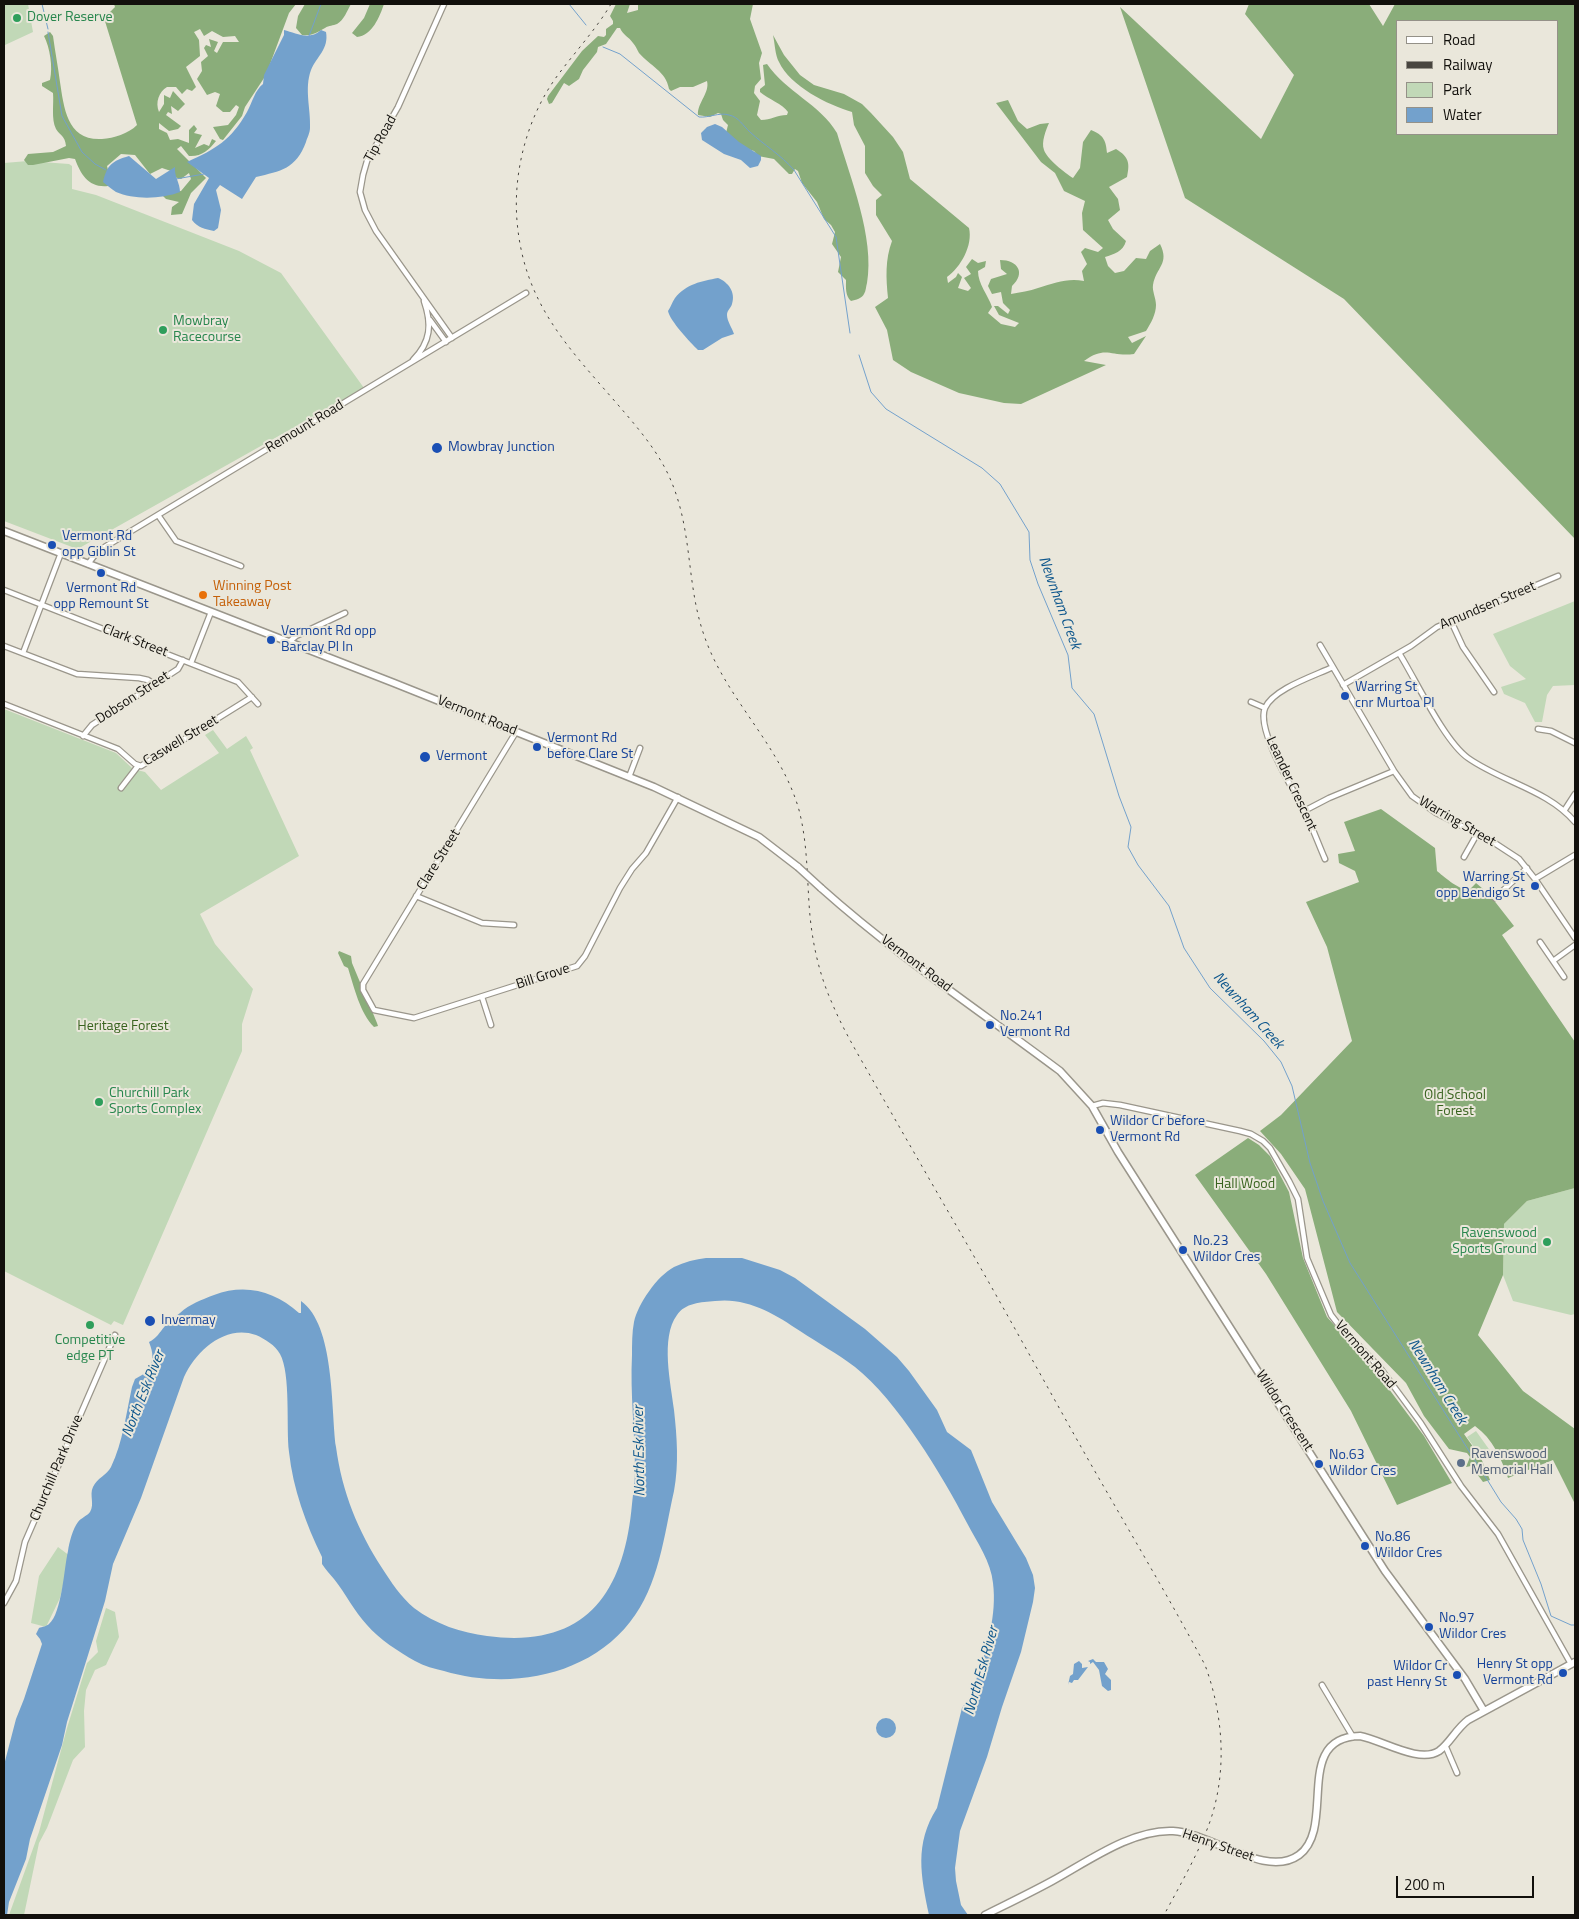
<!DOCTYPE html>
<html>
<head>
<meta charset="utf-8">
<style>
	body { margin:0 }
	#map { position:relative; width:1579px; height:1919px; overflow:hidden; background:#eae7db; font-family:"Titillium Web",sans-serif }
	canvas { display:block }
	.frame { position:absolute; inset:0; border:5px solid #12100c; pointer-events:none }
	.legend { position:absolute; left:1396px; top:20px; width:162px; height:115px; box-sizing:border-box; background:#eae7db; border:1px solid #949188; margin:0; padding:6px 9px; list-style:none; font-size:15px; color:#12100c }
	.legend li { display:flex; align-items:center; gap:10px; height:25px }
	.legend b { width:25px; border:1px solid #949188 }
	.scale { position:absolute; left:1396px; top:1876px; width:138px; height:22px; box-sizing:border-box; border:2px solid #12100c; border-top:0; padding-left:6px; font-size:15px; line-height:18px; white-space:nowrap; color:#12100c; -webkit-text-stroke:4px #eae7db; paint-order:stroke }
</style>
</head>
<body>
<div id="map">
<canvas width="1579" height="1919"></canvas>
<div class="frame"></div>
<ul class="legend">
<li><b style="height:6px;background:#fff"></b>Road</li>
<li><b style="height:6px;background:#48453f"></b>Railway</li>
<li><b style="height:14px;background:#c1d8b7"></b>Park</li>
<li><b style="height:14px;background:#73a1cc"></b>Water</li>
</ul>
<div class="scale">200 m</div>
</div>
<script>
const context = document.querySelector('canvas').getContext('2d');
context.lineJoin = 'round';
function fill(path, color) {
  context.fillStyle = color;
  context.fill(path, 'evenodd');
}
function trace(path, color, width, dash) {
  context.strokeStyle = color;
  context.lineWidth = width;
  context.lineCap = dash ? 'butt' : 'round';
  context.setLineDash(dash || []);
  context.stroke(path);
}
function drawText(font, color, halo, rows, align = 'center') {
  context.font = font + ' "Titillium Web",sans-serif';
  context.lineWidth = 4;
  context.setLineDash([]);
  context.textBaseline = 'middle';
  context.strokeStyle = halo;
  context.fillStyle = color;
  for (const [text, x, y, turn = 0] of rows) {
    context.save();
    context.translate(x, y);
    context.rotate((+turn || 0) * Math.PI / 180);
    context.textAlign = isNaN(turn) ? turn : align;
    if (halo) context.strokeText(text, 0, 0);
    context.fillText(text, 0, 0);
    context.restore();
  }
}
const green = new Path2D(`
	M4 4H28L33 32 5 45Z
	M28 161 69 164 72 166V189L96 195 239 251 281 273 364 388 74 551 72 547 4 521V163Z
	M1575 601V660L1574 661 1575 685 1553 686 1547 695 1542 722H1535L1525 703 1504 694 1501 687 1526 679 1510 666 1493 634Z
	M4 709 116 753 133 769 145 772 161 790 219 753 205 735 213 730 227 749 246 736 253 748 250 750 299 856 200 914 215 944 253 989 242 1024V1051L123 1325 114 1321 111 1325 4 1271Z
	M1575 1188V1314L1571 1315 1513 1301 1503 1275 1504 1224 1527 1201Z
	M1476 1431 1491 1452 1482 1458 1467 1437Z
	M58 1547 70 1556 60 1598 46 1627 31 1623 39 1576Z
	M106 1608 115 1612 119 1637 106 1665 95 1670 86 1690 84 1711 85 1747 73 1760 47 1828 39 1843 24 1915H9L39 1832 67 1728 87 1663 98 1652 96 1641Z`);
const forest = new Path2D(`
	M114 4H296L289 13 266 75 245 107 242 116 223 140 220 139 213 127 228 125 236 115 239 107 236 105 230 112H223L216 106 220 94 215 92 207 95 197 79 202 71 201 62 208 56 204 48 206 45 211 47 209 39 218 42 214 51 217 53 223 42H239L235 36 223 37 212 31 204 36 200 29 194 32 199 40 200 56 186 67 196 87 192 91 187 89 182 94 176 87H167C159 92 155 102 159 112L164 104V95L170 98 173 91 185 104 178 111 171 106 172 114 168 112 166 115 181 126 178 129 169 131 159 123V129L167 133 170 140 178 139 189 143V130L194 125 197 129 194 133 202 135 195 148 204 144 209 146 212 139 216 141C209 150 201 157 189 156L181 146 177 149 206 178 191 193 182 214 171 215 172 207 179 202 166 199 162 195 165 192 181 191 191 179 189 173 181 179 174 177 171 171 162 168 150 174 135 155 121 154 107 166 110 178 108 186C89 188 81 175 75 159L69 158 33 165H28L24 160 28 154 53 152 66 146C65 135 60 136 56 129 51 119 54 104 53 93L42 86V83L50 80C53 67 50 48 44 36L50 32 53 36C55 51 58 67 60 82 64 108 67 141 102 139 114 138 128 134 137 125L104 18 115 7Z
	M305 4H351C347 11 344 20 337 24 333 26 329 25 325 28 316 33 312 36 302 35L296 28 298 16Z
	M370 4H384C380 16 372 36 357 37L352 33 364 18Z
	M616 4H630L627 13 638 10V4H753L750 19 762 53 759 63 761 79 755 86 754 93 760 101 757 115 761 120C771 120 777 115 787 115L788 112C783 104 768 99 760 92V89L765 85 763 65 767 64C786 92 820 104 837 133 850 177 875 238 867 283 866 286 866 291 864 294 862 298 856 300 851 301 845 296 846 287 846 280L838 272 841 257 832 244 835 232 831 225 824 219 817 202 802 183 798 171 795 169 792 174H789L774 159 758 156 754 151 742 147 726 133 728 125 723 120 721 114 718 113 710 117 698 115C697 103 710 93 707 81L693 87H680L671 91 669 89C666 71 650 66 639 53 637 50 636 46 633 43 629 37 623 35 620 28H617L606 44 598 47 597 52 583 70 579 79 569 86 564 83 552 103 549 104 547 99 548 96 582 51 598 36 604 37 606 35V29L613 24V21L610 16Z
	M1249 4H1369L1383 26 1395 4H1575V539L1344 299 1185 198 1120 7 1261 139 1294 75 1245 14ZM1558 21V134H1398V21Z
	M773 35 784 55 800 75 814 85 844 94 862 104 871 113 893 137 903 152 910 179 969 228C973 245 961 267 947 277L948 283 956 277 958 273 962 277 958 288 968 291 971 288 964 278 971 274 966 267 972 259 978 263 986 261 985 267 978 271C978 284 988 295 992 307L988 313 1001 324 1015 327 1019 323 999 315 994 306H998L1008 314 1010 310 1003 303 1001 292 992 294 988 286 991 279 1007 274 1001 269 1000 260C1018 260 1026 273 1012 286L1011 294C1020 292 1030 291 1038 288 1055 283 1067 278 1084 281L1082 271 1087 264 1081 252 1085 248 1098 252 1103 248 1083 230 1082 213 1085 201 1064 191 1055 173 1041 162 996 103 1008 100 1018 121 1027 129 1040 124 1049 123C1046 130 1041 142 1044 150 1047 159 1065 173 1073 178L1080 168 1083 142 1091 130C1104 135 1106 141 1107 153L1116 149C1129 157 1130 163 1127 177L1109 187 1118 199 1120 210 1108 220 1113 229 1126 241C1123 252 1114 254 1105 257L1108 266 1115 273 1124 271 1136 258 1146 259 1150 251 1160 244C1170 264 1156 267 1153 285 1152 291 1156 298 1156 305 1156 314 1151 323 1146 331L1128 337 1132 343 1146 336 1134 354C1110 357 1106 345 1084 361L1106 365 1021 404 1004 403 959 393 911 372 893 360 887 330 875 307 888 298C886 278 885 260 892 241L876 215V200L882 195 873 186 865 173V146L854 125 852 112C828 105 790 86 779 62 775 55 775 44 773 35Z
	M1381 809 1435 848 1437 871C1443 876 1461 892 1470 889 1471 888 1474 885 1476 883L1489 894 1514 926 1502 935 1575 1042V1188L1527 1201 1504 1224 1503 1275 1478 1335 1523 1391 1575 1429V1504L1553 1460 1508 1478C1501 1458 1493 1439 1475 1426L1464 1434 1481 1458 1490 1480 1483 1482 1471 1466 1466 1467 1470 1457 1467 1453 1449 1449 1424 1416 1406 1383 1337 1312 1305 1189 1281 1154 1260 1131 1281 1115 1352 1041 1327 947 1306 902 1359 882 1355 871 1339 863 1338 854 1355 851 1344 822Z
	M339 951 351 956 352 963 377 1023 378 1026 374 1027C360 1013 354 987 348 968L344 966 338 953Z
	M1248 1138 1259 1145 1270 1156 1289 1192 1303 1258 1327 1317 1374 1369 1424 1436 1452 1483 1397 1505 1351 1411 1266 1274 1195 1175Z`);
const water = new Path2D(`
	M284 30C296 33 309 41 321 30L326 32C329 49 317 56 311 70 304 89 311 109 310 128 310 133 307 138 306 142 296 169 281 171 256 177L242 199 220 185 216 190 221 210 218 228 214 231C205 229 198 228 192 220L194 204 209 178 187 162C216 149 231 140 247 112 252 103 255 90 263 84L264 75 284 35Z
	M715 124 722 127 739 142 761 156V160L758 166 750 168 741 160 724 154 702 140 701 133 707 127Z
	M129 156 156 179 175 167C174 176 180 183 180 192 162 199 134 200 116 192 111 189 107 185 103 182 107 165 112 161 129 156Z
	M718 278C728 282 736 292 732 304 731 308 727 310 727 315 727 321 732 328 734 334L722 338 703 350H698C690 342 670 321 668 311 671 307 672 302 675 298 686 284 702 281 718 278Z
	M706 1258H742L780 1270 795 1278 865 1329 897 1357 909 1371 937 1410 947 1432 971 1450 992 1502 1026 1558 1033 1575 1035 1588 1033 1602 1021 1652 1002 1707 987 1757 960 1831 955 1868 956 1881 961 1905 968 1915H929C921 1876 914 1844 937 1808L962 1708C964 1704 967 1703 969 1699 973 1693 975 1684 977 1677 987 1647 997 1615 993 1583 991 1562 977 1542 967 1523 942 1475 897 1400 855 1367 838 1354 818 1343 800 1331 775 1314 747 1297 715 1301 701 1302 685 1303 677 1315 660 1338 671 1384 674 1410 677 1437 679 1464 674 1491 664 1535 659 1586 630 1622 587 1677 508 1690 444 1671 435 1669 424 1666 415 1661 399 1652 379 1639 367 1625 354 1611 346 1594 334 1579 330 1574 326 1570 322 1564V1557C306 1524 293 1489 289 1452 286 1427 291 1374 280 1354 275 1345 265 1339 256 1335 225 1324 196 1351 184 1377L141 1498 113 1564 105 1601 67 1722 62 1745 30 1839 26 1859 9 1902 7 1915H4V1765L16 1719 24 1699 42 1644 40 1639 36 1634 39 1628C42 1627 47 1626 49 1624 62 1613 64 1568 68 1551 69 1543 73 1528 78 1522 81 1518 87 1516 90 1512 95 1504 89 1495 93 1487 97 1478 107 1475 111 1467 123 1442 126 1414 132 1387L135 1379 149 1371C153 1358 154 1355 149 1342 157 1338 159 1333 165 1326 169 1321 175 1317 180 1313 190 1304 201 1300 214 1295 245 1283 275 1291 299 1313H301V1301C335 1325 331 1409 336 1447 342 1492 358 1531 382 1568 391 1582 401 1597 414 1608 435 1624 462 1633 487 1636 585 1649 624 1594 632 1504 633 1493 635 1482 635 1471 635 1432 630 1394 632 1355 632 1344 632 1332 634 1322 638 1304 657 1276 674 1267 684 1262 696 1259 706 1258Z
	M1093 1659 1096 1662H1104L1108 1669 1105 1674 1111 1680V1690L1108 1691 1102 1686 1099 1670 1093 1662 1090 1664V1662L1088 1661Z
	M1079 1661 1082 1664V1668L1088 1667 1078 1680H1074L1072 1683 1069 1682 1068 1685 1070 1676 1073 1674 1074 1664Z
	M876 1728a10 10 0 1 1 20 0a10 10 0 1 1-20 0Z`);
const stream = new Path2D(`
	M42 4 48 29
	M569 4 586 25
	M48 32 62 116 82 152 95 164 106 170
	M309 36 321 4
	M603 47 620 54 699 117C709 118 719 112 729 115 739 117 743 126 750 132 764 145 781 155 794 170L836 237 850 333
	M176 179 204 174
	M859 355 871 392 886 409 982 468 1000 484 1029 532 1030 560 1038 584 1068 655 1072 688 1094 714 1119 796 1131 827 1128 847 1138 865 1169 906 1184 948 1210 988 1264 1041 1281 1062 1292 1086 1310 1163 1323 1201 1350 1263 1488 1481 1501 1502 1516 1519 1522 1529 1523 1540 1541 1584 1551 1616 1571 1625H1575`);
const street = new Path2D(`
	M444 4 398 107 367 161 363 175 360 192 365 210 376 231 452 338
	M430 320 446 342
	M413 360C431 342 432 324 424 301
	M158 515 176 541 241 566
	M88 564 98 551 526 293
	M4 590 238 682 258 704
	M1451 621 1463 647 1494 692
	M289 642 296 636 345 613
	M1320 645 1394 771 1412 796 1436 813 1493 842 1519 859 1535 879 1575 938
	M4 646 77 674 139 678 148 680 154 684
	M23 653 61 553
	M1399 653C1416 680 1444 741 1468 758 1502 782 1548 790 1575 822
	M191 663 211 612
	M1343 685 1411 646 1437 627 1558 576
	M1251 702 1265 708
	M4 704 118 749 135 764 141 766 252 697
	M1538 729 1551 731 1575 743
	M516 732 363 984V990L374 1010 414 1018 577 966 585 956 620 888 632 869 646 853 678 797
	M83 736 92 725 178 669 183 660
	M629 777 640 748
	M121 788 138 766
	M1304 811 1329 798 1394 771
	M1564 811 1575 794
	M1464 857 1477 834
	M1325 859C1318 843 1312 826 1304 810 1293 789 1256 730 1265 708 1273 689 1314 676 1333 667
	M1535 879 1575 855
	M416 896 482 923 514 925
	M1495 898 1527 868
	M1540 942 1564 977
	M1553 961 1575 945
	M482 997 491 1025
	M1092 1106 1103 1103 1120 1105 1240 1131 1251 1134 1263 1141 1270 1148 1289 1181 1298 1199 1307 1258 1331 1315 1338 1324 1381 1369 1420 1422 1461 1486 1498 1534 1571 1664
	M4 1603 16 1581 25 1542 115 1335
	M1322 1685 1353 1737
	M1445 1745 1457 1773`);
const secondary = new Path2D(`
	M4 531 394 683 654 787 759 837 798 867
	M821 888C896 955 980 1011 1060 1071L1092 1106 1118 1152 1385 1571 1465 1679 1484 1711
	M985 1915C1007 1904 1030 1893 1052 1881 1087 1862 1132 1829 1173 1831 1211 1833 1266 1879 1299 1855 1337 1827 1292 1737 1360 1736 1382 1740 1419 1764 1439 1751 1450 1743 1456 1729 1468 1720L1575 1662`);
const rail = new Path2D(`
	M611 4C595 31 573 54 555 79 527 119 513 172 517 221 524 304 568 347 619 406 637 427 656 449 668 474 694 529 685 583 705 638 727 700 781 746 799 810 807 841 807 872 809 903 811 937 818 972 832 1003 844 1032 861 1059 876 1086 904 1135 932 1184 960 1232 1004 1308 1046 1385 1089 1461 1128 1529 1168 1596 1205 1665 1222 1711 1227 1764 1213 1812 1204 1844 1180 1885 1164 1915`);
const secondaryBridge = new Path2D(`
	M798 867 821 888`);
const markers = [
	[17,18,5,"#2e9e5b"],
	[163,330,5,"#2e9e5b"],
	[437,448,6,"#1a4fb4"],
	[52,545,5,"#1a4fb4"],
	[101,573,5,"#1a4fb4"],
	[203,595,5,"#e8710a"],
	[271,640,5,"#1a4fb4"],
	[1345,696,5,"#1a4fb4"],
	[537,747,5,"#1a4fb4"],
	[425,757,6,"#1a4fb4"],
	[1535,886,5,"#1a4fb4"],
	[990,1025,5,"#1a4fb4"],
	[99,1102,5,"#2e9e5b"],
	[1100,1130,5,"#1a4fb4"],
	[1547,1242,5,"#2e9e5b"],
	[1183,1250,5,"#1a4fb4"],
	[150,1321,6,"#1a4fb4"],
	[90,1325,5,"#2e9e5b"],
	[1461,1463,5,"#5c6f8a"],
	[1319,1464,5,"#1a4fb4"],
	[1365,1546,5,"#1a4fb4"],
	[1429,1627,5,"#1a4fb4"],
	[1563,1673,5,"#1a4fb4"],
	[1457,1675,5,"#1a4fb4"]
];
const leisureNames = [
	["Dover Reserve",27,18],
	["Mowbray",173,322],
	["Racecourse",173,338],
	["Churchill Park",109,1094],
	["Sports Complex",109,1110],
	["Ravenswood",1537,1234,"right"],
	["Sports Ground",1537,1250,"right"],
	["Competitive",90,1341,"center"],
	["edge PT",90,1357,"center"]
];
const streetNames = [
	["Tip Road",381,139,-61],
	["Remount Road",305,427,-31],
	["Amundsen Street",1488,606,-23],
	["Clark Street",135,641,21],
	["Dobson Street",133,698,-33],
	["Vermont Road",477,716,22],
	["Caswell Street",181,741,-31],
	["Leander Crescent",1291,784,65],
	["Warring Street",1457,822,30],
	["Clare Street",439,860,-58],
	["Vermont Road",916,964,37],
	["Bill Grove",543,977,-18],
	["Vermont Road",1365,1355,49],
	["Wildor Crescent",1284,1411,57],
	["Churchill Park Drive",57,1468,-67],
	["Henry Street",1218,1846,19]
];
const transitNames = [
	["Mowbray Junction",448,448],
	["Vermont Rd",62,537],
	["opp Giblin St",62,553],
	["Vermont Rd",101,589,"center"],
	["opp Remount St",101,605,"center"],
	["Vermont Rd opp",281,632],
	["Barclay Pl In",281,648],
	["Warring St",1355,688],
	["cnr Murtoa Pl",1355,704],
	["Vermont Rd",547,739],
	["before Clare St",547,755],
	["Vermont",436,757],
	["Warring St",1525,878,"right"],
	["opp Bendigo St",1525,894,"right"],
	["No.241",1000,1017],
	["Vermont Rd",1000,1033],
	["Wildor Cr before",1110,1122],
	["Vermont Rd",1110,1138],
	["No.23",1193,1242],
	["Wildor Cres",1193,1258],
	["Invermay",161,1321],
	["No.63",1329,1456],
	["Wildor Cres",1329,1472],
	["No.86",1375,1538],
	["Wildor Cres",1375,1554],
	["No.97",1439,1619],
	["Wildor Cres",1439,1635],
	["Henry St opp",1553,1665,"right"],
	["Vermont Rd",1553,1681,"right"],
	["Wildor Cr",1447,1667,"right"],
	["past Henry St",1447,1683,"right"]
];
const foodNames = [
	["Winning Post",213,587],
	["Takeaway",213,603]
];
const parkNames = [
	["Heritage Forest",123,1027],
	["Old School",1455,1096],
	["Forest",1455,1112],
	["Hall Wood",1245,1185]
];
const serviceNames = [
	["Ravenswood",1471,1455],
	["Memorial Hall",1471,1471]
];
const waterNames = [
	["Newnham Creek",1059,603,70],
	["Newnham Creek",1248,1011,48],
	["Newnham Creek",1437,1382,58],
	["North Esk River",144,1394,-68],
	["North Esk River",640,1451,-91],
	["North Esk River",982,1671,-74]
];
fill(green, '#c1d8b7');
fill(forest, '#8aad7a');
fill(water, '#73a1cc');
trace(stream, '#73a1cc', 1);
trace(street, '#9a968b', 7);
trace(secondary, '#9a968b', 9);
trace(street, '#fff', 4.5);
trace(secondary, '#fff', 6);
trace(rail, '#48453f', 1, [2.5, 5]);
trace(secondaryBridge, '#9a968b', 9, []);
trace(secondaryBridge, '#fff', 6);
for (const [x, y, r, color] of markers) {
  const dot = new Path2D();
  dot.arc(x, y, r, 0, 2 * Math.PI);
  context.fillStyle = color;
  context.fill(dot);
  trace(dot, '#eae7db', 2);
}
drawText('14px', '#27864d', '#eae7db', leisureNames, 'left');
drawText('14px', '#12100c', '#eae7db', streetNames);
drawText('14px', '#164399', '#eae7db', transitNames, 'left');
drawText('14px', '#c56008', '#eae7db', foodNames, 'left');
drawText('14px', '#38631e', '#eae7db', parkNames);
drawText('14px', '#4e5e75', '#eae7db', serviceNames, 'left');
drawText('italic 15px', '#0d568c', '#eae7db', waterNames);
</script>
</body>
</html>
